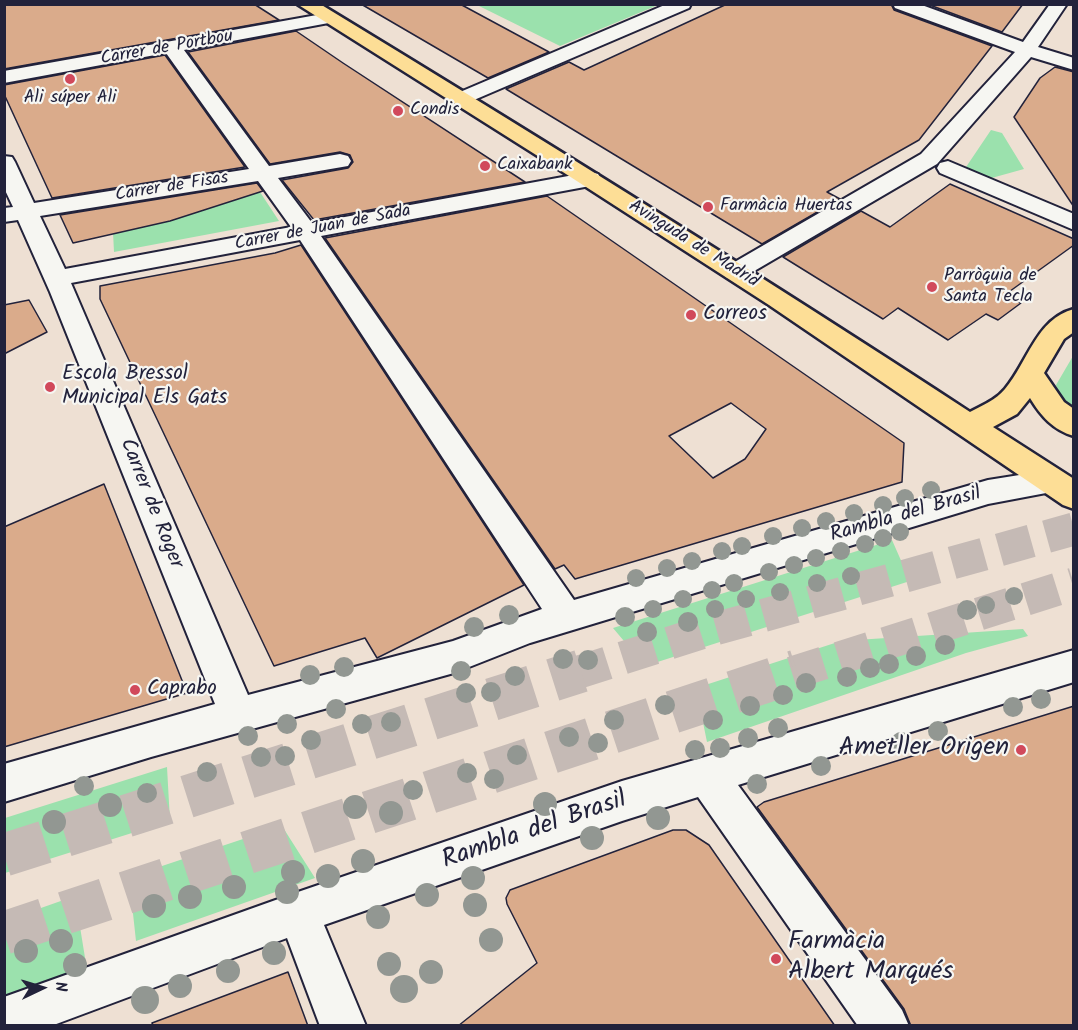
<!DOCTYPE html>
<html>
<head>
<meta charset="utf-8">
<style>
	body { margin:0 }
	#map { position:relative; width:1078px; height:1030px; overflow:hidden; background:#eee0d3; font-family:Kalam,sans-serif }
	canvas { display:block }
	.frame { position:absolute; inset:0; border:6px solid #22223b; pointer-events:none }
	.north { position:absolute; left:12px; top:958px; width:60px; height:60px; -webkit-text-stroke:4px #f6f6f2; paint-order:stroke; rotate:86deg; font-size:16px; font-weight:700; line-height:24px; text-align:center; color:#22223b }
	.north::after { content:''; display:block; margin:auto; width:21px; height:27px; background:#22223b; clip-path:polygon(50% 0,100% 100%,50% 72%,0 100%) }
</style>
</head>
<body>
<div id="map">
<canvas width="1078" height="1030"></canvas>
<div class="frame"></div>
<div class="north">N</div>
</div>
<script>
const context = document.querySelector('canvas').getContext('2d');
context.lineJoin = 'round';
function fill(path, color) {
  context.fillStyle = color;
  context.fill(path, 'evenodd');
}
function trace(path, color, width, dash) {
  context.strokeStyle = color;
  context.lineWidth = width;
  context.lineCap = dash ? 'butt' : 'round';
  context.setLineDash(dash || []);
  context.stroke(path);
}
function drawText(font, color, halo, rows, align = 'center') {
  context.font = font + ' Kalam,sans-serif';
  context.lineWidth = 4.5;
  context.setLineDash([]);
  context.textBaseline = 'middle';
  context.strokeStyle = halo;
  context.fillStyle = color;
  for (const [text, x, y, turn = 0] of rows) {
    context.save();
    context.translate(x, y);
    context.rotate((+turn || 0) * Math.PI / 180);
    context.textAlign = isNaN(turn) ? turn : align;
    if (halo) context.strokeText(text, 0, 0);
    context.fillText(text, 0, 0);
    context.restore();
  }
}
const green = new Path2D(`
	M477 5H658L560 46Z
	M991 130 1002 133 1024 169 988 179 964 170Z
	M260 192 279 221 114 252 113 232 206 209Z
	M1073 356V407L1060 399 1056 385Z
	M892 540 910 581 645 666 613 628Z
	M1023 629 1028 636 966 653 707 742 696 688 841 641Z
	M167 767 170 821 5 873V818Z
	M282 826 315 878 136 941 129 877Z
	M75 896 87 970 5 999 4 921Z`);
const building = new Path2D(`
	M4 4H254L279 20 4 69Z
	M361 4H460L549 52 488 78Z
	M727 4H891L894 10 992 46 919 140 827 192 840 199 762 244 506 89 569 62 584 70Z
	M927 4H1023L1002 32Z
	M296 31 343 63 525 182 314 220 282 180 348 168 353 162 350 155 340 152 270 164 188 52Z
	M165 55 245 167 52 198 4 94V85Z
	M1055 67 1074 72V207L1014 117 1040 78Z
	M257 183 263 191 170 221 73 243 60 215Z
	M950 184 1074 239V245L1006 294 1021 303 998 320 986 314 948 340 898 308 883 319 783 257 861 211 890 227Z
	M547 196 904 443 902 482 575 579 564 565 555 569 325 238ZM731 403 766 429 745 459 713 478 669 436Z
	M301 245 524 585 377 658 365 638 274 666 100 299V286L275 253Z
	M29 300 47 332 4 354V305Z
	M104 484 187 693 4 747V527Z
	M1074 706V1026H911L904 1009 757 807 764 802Z
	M673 830H686L709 845 835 1026H458L537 963 507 904 506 898 510 890Z
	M288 972 308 1026H153L152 1023Z`);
const majorTunnelFar1 = new Path2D(`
	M576 673 704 632 1074 529
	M792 673 1074 584`);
const majorTunnel = new Path2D(`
	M4 855 581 671
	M4 933 797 671`);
const minor = new Path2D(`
	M667 4H691L689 8 467 103H453L450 99 453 95Z
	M893 4H919L1023 42 1050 4H1067L1038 47 1074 58V70L1031 57 937 164 744 277 735 280 726 277 723 272 726 267 921 154 1015 52 895 8Z
	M328 13 334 14 337 18 334 22 184 50 269 166 340 154 348 156 351 161 348 166 278 178 312 223 590 172 598 174 601 179 598 184 590 186 321 236 574 600 988 480 1051 470 1062 474 1066 482 1062 490 988 504 530 643 454 673 151 757 4 802V764L215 704 50 292 18 220 4 222V208L13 207 4 188V156L12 157 15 162 34 203 249 169 166 53 4 83V71ZM258 181 291 227 65 269 40 216ZM300 240 542 609 453 641 248 695 71 283Z
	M948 161 1074 214V230L940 173 937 168 940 163Z
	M1074 650V682L738 785 902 1010 909 1026H858L698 797 622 821 324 925 366 1026H320L287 938 51 1026H4V997L298 892 622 781Z`);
const major = new Path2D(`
	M297 4H320C539 137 756 272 970 412 983 405 996 400 1005 389 1028 362 1036 319 1074 309V332L1064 339 1044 373 1064 402 1074 409V436C1053 430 1041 416 1030 398L1017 414 993 427 1074 479V509L1063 505 769 305 552 165Z`);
const trees = [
	[931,490,9],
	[905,498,9],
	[883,505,9],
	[854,513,9],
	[826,521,9],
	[802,528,9],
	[900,532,9],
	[773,536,9],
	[883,538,9],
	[865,544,9],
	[742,546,9],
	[722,551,9],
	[841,551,9],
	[816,558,9],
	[692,561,9],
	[794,565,9],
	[667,568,9],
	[769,572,9],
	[851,576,9],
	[636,578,9],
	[734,583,9],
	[817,583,9],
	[712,590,9],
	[780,592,9],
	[1014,596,9],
	[683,599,9],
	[746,599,9],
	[986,605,9],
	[967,610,10],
	[653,609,9],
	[715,609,9],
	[509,615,10],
	[625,617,10],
	[688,622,10],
	[474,627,10],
	[647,632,10],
	[945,645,10],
	[916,656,10],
	[563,659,10],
	[588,660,10],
	[889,664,10],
	[344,667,10],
	[870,668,10],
	[461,671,10],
	[310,675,10],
	[515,676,10],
	[847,677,10],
	[806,683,10],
	[491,692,10],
	[466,693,10],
	[783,695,10],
	[1041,699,10],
	[665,705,10],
	[750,706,10],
	[1013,707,10],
	[336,709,10],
	[614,720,10],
	[713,720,10],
	[391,722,10],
	[287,724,10],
	[362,724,10],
	[778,728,10],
	[938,731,10],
	[248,736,10],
	[569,737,10],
	[748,738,10],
	[311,740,10],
	[901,742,10],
	[598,743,10],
	[720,748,10],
	[695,750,10],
	[517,755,10],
	[285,756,10],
	[261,757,10],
	[821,766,10],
	[207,772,10],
	[467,773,10],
	[494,779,10],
	[757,784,10],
	[84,786,10],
	[413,790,10],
	[147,793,10],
	[545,804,12],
	[110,805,12],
	[355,807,12],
	[391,813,12],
	[658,818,12],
	[54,822,12],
	[592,838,12],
	[363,861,12],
	[293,872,12],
	[328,876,12],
	[473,878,12],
	[234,887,12],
	[287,892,12],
	[427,895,12],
	[190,897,12],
	[475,905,12],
	[154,906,12],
	[378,917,12],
	[491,940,12],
	[61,941,12],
	[26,951,12],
	[274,953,12],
	[389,964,12],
	[75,965,12],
	[228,971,12],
	[431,972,12],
	[180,986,12],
	[404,989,14],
	[145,1000,14]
];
const markers = [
	[70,79,6,"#d1495b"],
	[398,111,6,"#d1495b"],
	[485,166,6,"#d1495b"],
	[708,207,6,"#d1495b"],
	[932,287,6,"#d1495b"],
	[691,315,6,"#d1495b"],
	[50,387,6,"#d1495b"],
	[135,690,6,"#d1495b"],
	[1021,750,6,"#d1495b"],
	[776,959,6,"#d1495b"]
];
const farStreetnames = [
	["Carrer de Portbou",167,49,-10],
	["Carrer de Fisas",172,188,-9],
	["Carrer de Juan de Sada",323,229,-11],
	["Avinguda de Madrid",693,245,32]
];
const farPoinames = [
	["Ali súper Ali",70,99,"center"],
	["Condis",410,111],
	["Caixabank",497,166],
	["Farmàcia Huertas",720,207],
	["Parròquia de",944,277],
	["Santa Tecla",944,298]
];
const poiNames = [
	["Correos",703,315],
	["Escola Bressol",62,375],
	["Municipal Els Gats",62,399],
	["Caprabo",147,690]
];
const streetNames = [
	["Carrer de Roger",150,504,68],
	["Rambla del Brasil",906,516,-16]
];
const nearPoinames = [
	["Ametller Origen",1009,750],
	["Farmàcia",788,944,"left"],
	["Albert Marqués",788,974,"left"]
];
const nearStreetnames = [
	["Rambla del Brasil",535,832,-19]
];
fill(green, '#9be1ad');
fill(building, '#daab8b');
trace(building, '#22223b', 1.5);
trace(majorTunnelFar1, '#c5bab5', 33, [33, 16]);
trace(majorTunnel, '#c5bab5', 43, [43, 21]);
trace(minor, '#22223b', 4);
trace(major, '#22223b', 5);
fill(minor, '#f6f6f2');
fill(major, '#fdde96');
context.fillStyle = '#929792';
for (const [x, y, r] of trees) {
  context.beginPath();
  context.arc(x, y, r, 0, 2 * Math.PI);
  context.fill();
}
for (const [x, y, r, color] of markers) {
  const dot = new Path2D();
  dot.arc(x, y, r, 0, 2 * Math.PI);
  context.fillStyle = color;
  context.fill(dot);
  trace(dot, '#f6f6f2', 2);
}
drawText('18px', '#22223b', '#f6f6f2', farStreetnames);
drawText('18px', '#22223b', '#f6f6f2', farPoinames, 'left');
drawText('21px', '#22223b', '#f6f6f2', poiNames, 'left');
drawText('21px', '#22223b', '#f6f6f2', streetNames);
drawText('26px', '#22223b', '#f6f6f2', nearPoinames, 'right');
drawText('26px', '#22223b', '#f6f6f2', nearStreetnames);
</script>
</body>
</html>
